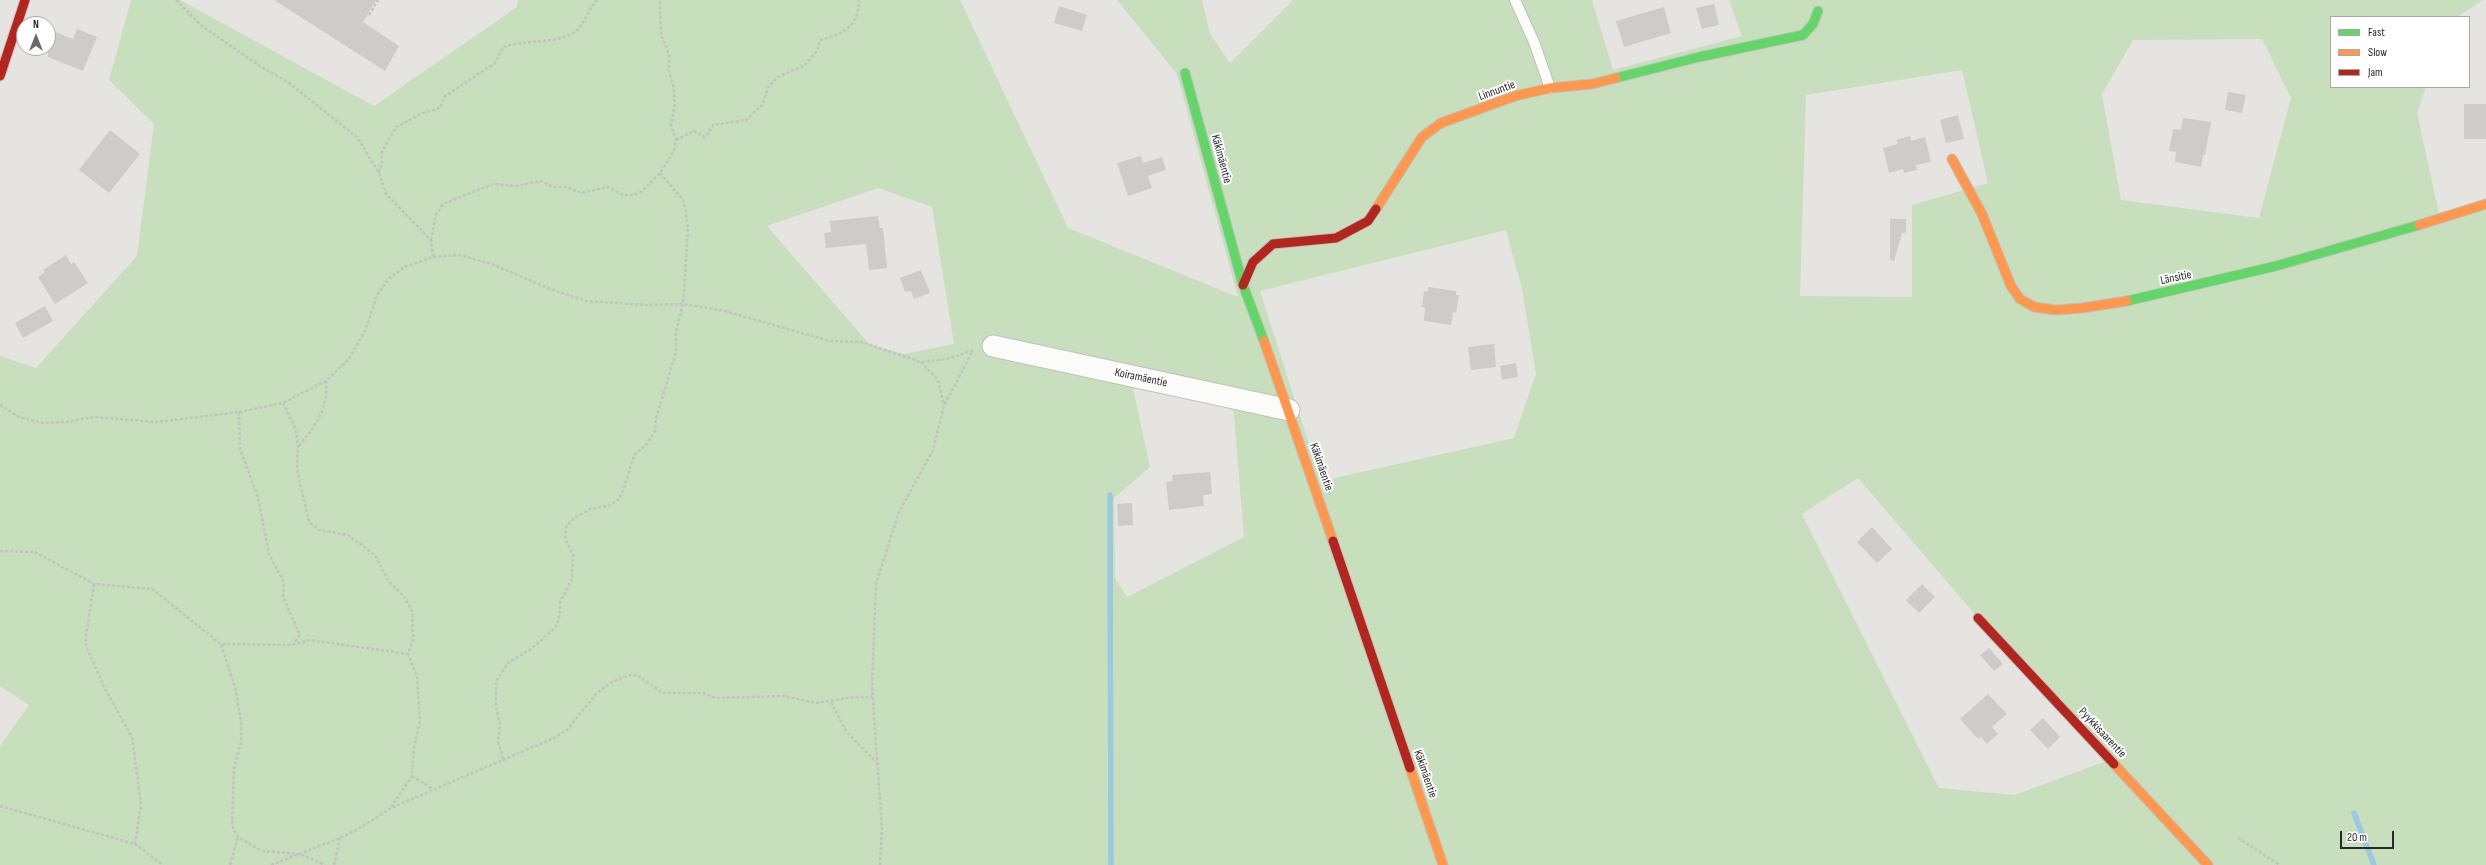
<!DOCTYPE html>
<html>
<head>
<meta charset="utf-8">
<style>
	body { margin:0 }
	#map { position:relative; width:2486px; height:865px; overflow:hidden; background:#e6e4e0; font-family:"Sofia Sans Condensed",sans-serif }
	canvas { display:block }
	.legend { position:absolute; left:2330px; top:16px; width:140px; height:72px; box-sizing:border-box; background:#fff; border:1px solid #a9a9a9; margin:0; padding:5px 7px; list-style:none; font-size:12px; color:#292929 }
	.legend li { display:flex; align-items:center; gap:8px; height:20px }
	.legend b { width:20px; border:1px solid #a9a9a9 }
	.north { position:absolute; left:16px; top:16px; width:40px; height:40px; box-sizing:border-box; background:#fff; border:1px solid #a9a9a9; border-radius:50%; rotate:0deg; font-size:11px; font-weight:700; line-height:16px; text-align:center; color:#292929 }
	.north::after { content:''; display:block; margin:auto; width:14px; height:18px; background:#6b6a69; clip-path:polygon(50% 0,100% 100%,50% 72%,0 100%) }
	.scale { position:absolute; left:2340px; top:831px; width:54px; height:18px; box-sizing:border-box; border:2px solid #292929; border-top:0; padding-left:5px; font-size:12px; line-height:14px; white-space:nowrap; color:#292929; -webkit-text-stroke:3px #fff; paint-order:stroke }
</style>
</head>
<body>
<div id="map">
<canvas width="2486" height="865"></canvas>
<ul class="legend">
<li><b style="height:5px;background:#63d668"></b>Fast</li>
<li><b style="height:5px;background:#ff974d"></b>Slow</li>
<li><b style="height:5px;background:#b3261e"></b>Jam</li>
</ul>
<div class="north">N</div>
<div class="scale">20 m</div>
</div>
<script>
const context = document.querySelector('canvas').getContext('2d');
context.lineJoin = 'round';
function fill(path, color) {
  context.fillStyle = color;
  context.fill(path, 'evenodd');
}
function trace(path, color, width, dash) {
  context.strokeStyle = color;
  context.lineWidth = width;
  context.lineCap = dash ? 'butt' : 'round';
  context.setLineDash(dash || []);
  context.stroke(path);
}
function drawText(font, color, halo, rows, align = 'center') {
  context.font = font + ' "Sofia Sans Condensed",sans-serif';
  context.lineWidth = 4;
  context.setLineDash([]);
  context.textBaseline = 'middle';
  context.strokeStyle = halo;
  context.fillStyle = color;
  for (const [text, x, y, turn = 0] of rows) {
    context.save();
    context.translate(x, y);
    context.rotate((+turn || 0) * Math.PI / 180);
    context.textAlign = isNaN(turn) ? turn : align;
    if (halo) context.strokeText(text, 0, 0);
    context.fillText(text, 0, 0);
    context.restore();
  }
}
const green = new Path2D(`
	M131 0H180L374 106 517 7 518 0H960L1068 228 1238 297 1177 74 1117 0H1202L1210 34 1230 63 1293 0H1592L1613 70 1742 36 1729 0H2483L2457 17H2331V87H2426L2417 113 2440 218 2486 204V865H0V746L29 705 0 686V356L36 368 137 256 154 124 109 80ZM2262 39 2291 98 2259 218 2121 200 2102 94 2133 40ZM1962 70 1988 183 1912 205V297L1800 296 1806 95ZM878 188 932 207 954 344 904 354 870 345 767 226ZM1506 230 1522 289 1536 374 1514 438 1321 481 1260 291ZM1132 384 1233 403 1244 537 1127 597 1115 578 1114 498 1150 467ZM1858 478 1978 618 2109 760 2015 795 1939 788 1802 514Z`);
const stream = new Path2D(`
	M1110 495 1111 865
	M2354 813 2374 865`);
const building = new Path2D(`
	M274 0H376L363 22 399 46 385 71Z
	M1714 4 1719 25 1702 29 1696 8Z
	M1059 6 1087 15 1082 31 1054 23Z
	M1664 7 1671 33 1624 47 1616 21Z
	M48 29 73 39 77 29 97 37 83 71 48 57Z
	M2228 92 2246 95 2242 113 2225 110Z
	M2464 104H2486V139H2464Z
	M1958 115 1964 139 1946 143 1940 120Z
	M2183 118 2211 122 2205 155H2203L2201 167 2175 162 2176 152 2169 151 2173 129 2181 130Z
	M110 130 140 154 109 193 79 170Z
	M1910 136 1911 141 1925 137 1931 162 1916 165 1917 170 1904 173 1903 169 1889 173 1883 148 1898 144 1896 140Z
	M1141 156 1143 163 1162 157 1166 170 1148 176 1152 188 1128 196 1117 163Z
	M878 216 880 228H883L887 268 869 270 866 244 826 248 824 233 831 232 830 221Z
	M1890 219H1906V233H1902L1894 261 1890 260Z
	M66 255 71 264 74 262 88 283 55 304 38 277 45 272 43 270Z
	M921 270 930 293 914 299 911 291 905 292 900 278Z
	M1428 287 1456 291V295H1459L1456 313 1453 312 1451 325 1424 321 1425 308 1422 307 1424 291H1428Z
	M45 306 53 321 23 338 15 323Z
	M1494 344 1496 367 1471 370 1468 347Z
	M1516 363 1518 377 1502 380 1500 366Z
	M1210 472 1212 494 1203 495 1204 506 1169 510 1166 482 1173 481 1172 475Z
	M1132 503 1133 525 1118 526 1117 504Z
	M1872 527 1892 549 1877 563 1857 542Z
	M1922 584 1935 597 1919 613 1906 600Z
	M1989 648 2003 664 1994 671 1980 655Z
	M1988 694 2007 714 1992 727 1998 734 1987 744 1981 737 1978 739 1960 719Z
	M2043 718 2060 737 2048 749 2030 730Z`);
const path = new Path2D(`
	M176 0 202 26 260 66 289 83 357 137 379 173 386 194 431 240 433 257
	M369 15 378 0
	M676 140 694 131 703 137 708 134 713 125 746 120 763 104 768 87 778 77 805 65 817 51 820 40C843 34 859 27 859 0
	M379 173 382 164 381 154 396 127 423 113 440 108 444 97 495 63 503 47C525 39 552 45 573 33 586 25 587 10 597 0
	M431 240 436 215 443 204 493 184 516 186 541 181 553 187H567L581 193 607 187 623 195H634L642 191 660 173 674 151 676 140 671 125 675 105 673 85 669 72V55L661 34 660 0
	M921 362 938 380 944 405
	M283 403 296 430 298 447 297 469 309 522 319 530 348 535 375 555 388 580 405 598 412 611 413 640 408 654 417 676 420 722 414 747 412 776 391 807
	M0 405 19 417 43 423 66 422 94 417 157 422 239 412 283 403 326 381 349 359 366 329 377 295 389 278 405 267 433 257 460 255 492 264 550 289 586 301 646 305 683 304 721 310 830 341 862 342 921 362 947 359 975 350
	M239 412 240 449 258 497 269 555 284 582 283 597 300 635 293 644
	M299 446C316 424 328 411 326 381
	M0 551 35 552 94 584 152 589 221 644 292 645 310 640 408 654
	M94 584 85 643 104 687 132 737 141 805 135 844
	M221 645 235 687 241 721V742L234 768 232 826 238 837 262 851 300 854 325 865
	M831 702 846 731 876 762
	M503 759 498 741 500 725 496 706V681L509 662 531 649 556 627 560 614V602L572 579 573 555 565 538 566 527 573 519 590 509 608 506 618 500 623 491 634 455 646 445 655 431 656 418 676 352V331L683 304 688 228 684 201 660 173
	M412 776 433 789
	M0 806 135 844 163 865
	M2238 838 2280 865
	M230 865 238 837
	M271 865 340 838 360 828 391 808 554 738 567 730 596 694 610 683 629 675H637L663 693H703L716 698 784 696 816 703 853 697H873
	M334 865 340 838
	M880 865 882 829 872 686 876 584 899 512 933 450 944 406 972 352`);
const lane = new Path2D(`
	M1515 0 1534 42 1550 88`);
const street = new Path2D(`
	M993 346 1289 410`);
const fast = new Path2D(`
	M1185 73 1243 285 1264 341
	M1616 78 1699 57 1803 35 1813 24 1818 11
	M2127 301 2276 266 2419 225`);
const slow = new Path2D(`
	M1952 159 1982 214 2011 286 2020 299 2034 307 2056 310 2082 308 2127 301
	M1376 209 1422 137 1441 123 1515 96 1550 88 1592 84 1616 78
	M2419 225 2486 204
	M1264 341 1333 541
	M2114 764 2208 865
	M1410 768 1443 865`);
const jam = new Path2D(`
	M0 76 25 0
	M1243 285 1253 262 1273 244 1336 238 1368 221 1376 209
	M1333 541 1410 768
	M1978 618 2114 764`);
const streetNames = [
	["Linnuntie",1497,91,-20],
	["Käkimäentie",1221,159,75],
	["Länsitie",2176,278,-12],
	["Koiramäentie",1141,378,12],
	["Käkimäentie",1321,467,71],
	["Pyykkisaarentie",2102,733,47],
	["Käkimäentie",1425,774,71]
];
fill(green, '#c7dfbc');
trace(stream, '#9ac9e1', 5.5);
fill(building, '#ceccc9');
trace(lane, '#c1c0c0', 12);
trace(street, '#c1c0c0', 23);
trace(fast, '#c1c0c0', 11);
trace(slow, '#c1c0c0', 11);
trace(jam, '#c1c0c0', 11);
trace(path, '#c3c3c2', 2.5, [3, 2]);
trace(lane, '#fbfbfa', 10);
trace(street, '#fbfbfa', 21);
trace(fast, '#63d668', 9);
trace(slow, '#ff974d', 9);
trace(jam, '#b3261e', 9);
drawText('12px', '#292929', '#fff', streetNames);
</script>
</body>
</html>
